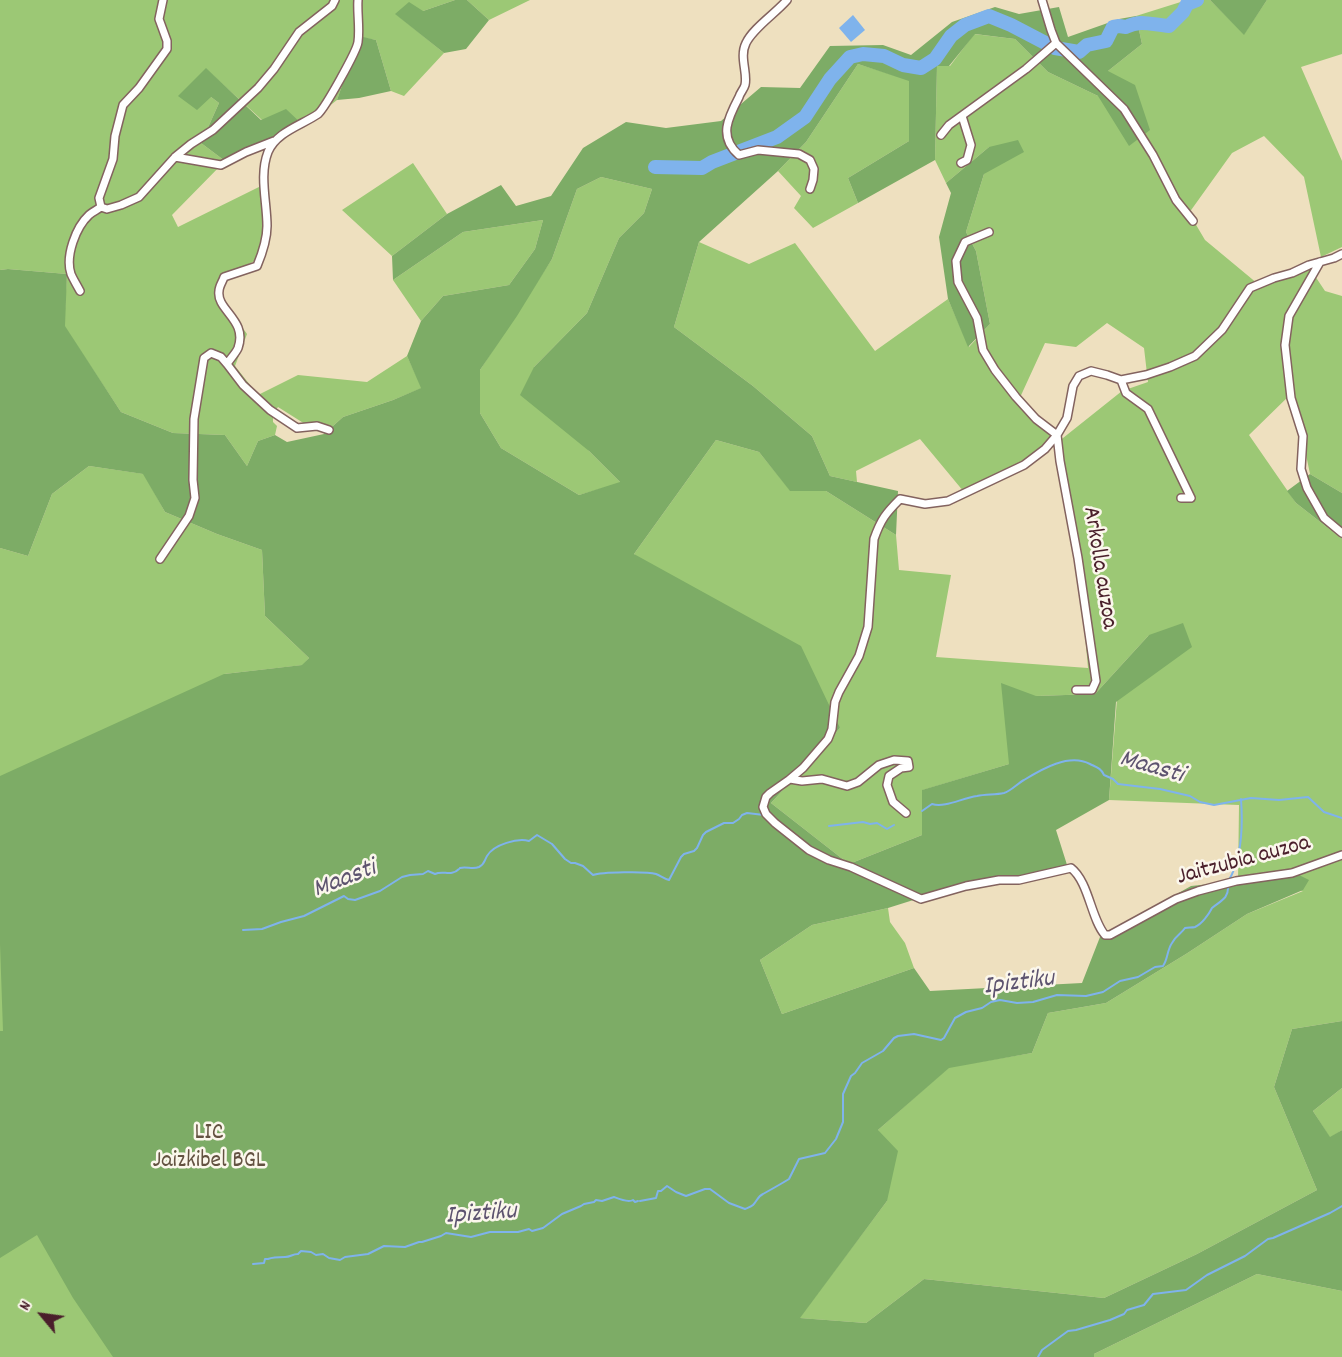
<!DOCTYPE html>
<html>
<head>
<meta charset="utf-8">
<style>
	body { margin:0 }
	#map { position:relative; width:1342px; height:1357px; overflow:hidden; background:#eee0bf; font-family:Dekko,sans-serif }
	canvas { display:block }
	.north { position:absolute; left:12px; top:1285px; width:60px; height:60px; -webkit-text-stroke:4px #fbf7ec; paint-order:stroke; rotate:299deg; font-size:16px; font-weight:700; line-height:24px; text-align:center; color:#4a1f2b }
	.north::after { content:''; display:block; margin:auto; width:21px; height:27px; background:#4a1f2b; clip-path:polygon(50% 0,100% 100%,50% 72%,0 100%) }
</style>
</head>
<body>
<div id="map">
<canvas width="1342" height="1357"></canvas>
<div class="north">N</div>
</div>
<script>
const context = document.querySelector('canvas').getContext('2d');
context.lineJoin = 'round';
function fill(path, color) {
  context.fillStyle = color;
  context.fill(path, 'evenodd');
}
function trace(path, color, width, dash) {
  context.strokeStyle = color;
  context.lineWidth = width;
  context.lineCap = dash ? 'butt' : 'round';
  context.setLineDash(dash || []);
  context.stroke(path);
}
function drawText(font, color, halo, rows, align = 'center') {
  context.font = font + ' Dekko,sans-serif';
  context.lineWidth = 5;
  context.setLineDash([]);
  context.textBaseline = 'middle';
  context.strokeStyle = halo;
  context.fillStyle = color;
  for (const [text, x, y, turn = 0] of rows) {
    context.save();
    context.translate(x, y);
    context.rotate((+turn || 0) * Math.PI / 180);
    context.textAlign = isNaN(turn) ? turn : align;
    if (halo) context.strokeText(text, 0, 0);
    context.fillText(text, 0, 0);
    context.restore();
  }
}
const green = new Path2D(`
	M0 0H455L423 11 396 14 444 53 404 96 391 91 376 40 359 37 337 100 304 126 262 120 206 69 211 97 219 103 201 143 225 161 172 215 178 227 265 184 262 257 220 279 225 303 247 334 235 366 258 395 298 375 367 382 407 356 422 388 393 400 343 417 324 434 322 425 305 424 278 407 273 414V422L277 426 275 435 258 441 247 466 225 435 173 433 121 412 64 326 67 274 8 269 0 270Z
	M467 0H530L489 20Z
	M1187 0H1210L1244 34 1267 0H1342V54L1301 67 1342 161V247L1321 257 1304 177 1264 136 1232 153 1189 213 1205 240 1258 284 1309 267 1325 291 1342 296V493L1310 474 1293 392 1249 435 1296 503 1342 539V1021L1292 1029 1274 1087 1317 1190 1197 1254 1104 1298 924 1279 866 1323 799 1318 887 1201 878 1130 949 1067 1032 1053 1048 1013 1106 1003 1186 954 1247 914 1303 891 1238 881 1239 805 1109 800 1117 699 1149 635 1095 694 1036 696 1009 764 923 790 922 835 849 864 771 803 840 728 634 554 716 440 759 452 790 490 826 491 896 535 899 570 951 575 936 657 1088 668 1080 579 1057 442 964 492 920 439 856 471 857 482 830 476 812 436 753 386 674 327 699 242 749 264 795 243 875 351 948 299 969 347 990 324 976 251 966 232 984 174 989 147 946 183 935 160 937 65 950 66 974 34 1015 39 1048 72 1098 96 1108 71 1142 44 1136 16ZM1107 323 1144 348 1148 382 1122 391 1058 442 1017 404 1045 343 1076 347Z
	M858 64 909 80V141L848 178 858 203 813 228 794 208 801 196 778 171 806 142Z
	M413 163 447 214 392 256 342 210Z
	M601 177 652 189 644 213 619 238 587 313 534 367 589 451 621 483 579 495 501 448 480 413V370L552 259 577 189Z
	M543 220 535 249 509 285 443 296 421 321 393 280 463 232Z
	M89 466 144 474 165 512 217 534 262 550 265 616 309 658 303 665 224 674 714 1357H0V548L28 556 52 494Z
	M888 908 890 922 905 943 914 968 782 1014 760 960 812 925Z
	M1342 1088V1130L1330 1138 1313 1111Z
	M1257 1274 1342 1291V1357H1094V1354Z`);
const forest = new Path2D(`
	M455 0H467L489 20 466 49 444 53 395 14 409 2 423 11Z
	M1210 0H1267L1244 35Z
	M995 7 1019 14 1059 7 1068 37 1119 19 1136 16 1142 44 1108 71 1135 85 1150 130 1129 146 1098 96 1048 72 1015 39 975 34 949 66H937L935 160 858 203 848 178 909 141V81L858 64 806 142 778 171 699 242 674 327 753 386 812 436 830 476 898 491 896 535 826 491H790L759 452 716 440 634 554 801 646 840 728 771 803 849 864 922 835V790L1009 764 1001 683 1036 696 1095 694 1149 635 1183 623 1192 647 1116 702 1109 800 1056 830 1068 868 1020 876 980 879 888 908 812 925 760 960 782 1014 914 968 930 991 1082 983 1100 937 1191 886 1238 881 1291 871 1309 880 1303 890 1247 914 1186 954 1106 1003 1048 1013 1032 1053 949 1068 878 1130 898 1151 887 1201 800 1318 866 1323 924 1279 1104 1298 1197 1254 1317 1190 1274 1087 1292 1029 1342 1021V1088L1313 1111 1330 1137 1342 1130V1291L1257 1274 1094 1354V1357H113L73 1298 37 1235 0 1258V1031H3L0 944V776L224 674 302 665 309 658 265 616 262 550 217 534 165 512 143 474 89 466 52 494 28 556 0 548V270L8 269 67 274 65 326 121 412 173 433 225 435 247 466 258 441 275 435 287 442 324 434 343 417 393 400 421 388 407 356 421 321 443 296 509 285 535 249 543 220 463 232 393 280 392 256 447 214 501 185 516 206 551 196 583 148 626 122 666 128 721 121 761 87 800 88 830 46 883 45 911 55 952 22ZM601 177 652 189 644 213 619 238 587 313 534 367 520 395 589 451 620 482 579 495 501 448 480 413V370L517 316 552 259 577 189Z
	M359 36 376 40 391 91 359 98 337 100Z
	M206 68 261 120 286 109 304 126 225 161 201 143 219 103 211 97 197 110 178 96Z
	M1018 140 1024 152 984 174 966 232 976 251 990 324 968 347 948 299 939 237 951 193 946 183 989 147Z
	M1310 474 1342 493V539L1296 503 1287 491Z`);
const water = new Path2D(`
	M853 15 865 30 851 42 839 28Z`);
const stream = new Path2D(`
	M922 811 932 804C945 808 962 798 977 796 986 794 995 795 1004 793 1011 791 1018 783 1024 780 1042 769 1069 753 1090 764 1096 767 1101 768 1104 775L1113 779 1118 784 1160 789 1190 796 1200 802 1214 805 1251 798 1279 800 1308 797 1324 812 1342 818
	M829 826 863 822 870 824 877 823 887 829 894 825
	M460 868C467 866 472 870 479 867 485 864 484 861 487 856 494 844 518 838 529 841L537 835 552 844 565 859 571 863H575L583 866 593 875C601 872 647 871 656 874 661 876 664 879 669 880L681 857 684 854 694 851 697 848 703 835 706 832 724 823H733L739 819 742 815 747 813 764 815
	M1229 880C1242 857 1243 826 1241 799
	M243 930 262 929 281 922 304 916 344 896 348 899 355 900 380 891 402 877 410 875 423 874 428 871 435 874C443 870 451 877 459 869
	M640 1201 656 1198 658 1191H661L667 1186 676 1192 686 1196 705 1189H710L729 1203 745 1209C747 1208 751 1207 753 1205 757 1201 758 1196 763 1194 772 1189 781 1184 789 1179L799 1159 825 1153 836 1139 843 1122V1094L851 1076 855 1073 862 1063 883 1051 894 1038 898 1036 914 1034 941 1040 944 1038 955 1018 966 1012 982 1008 991 1002 1000 1000 1017 1003 1033 1002 1057 995 1086 996 1103 992 1120 981 1138 977 1155 967 1163 966C1168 959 1167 950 1172 943 1176 935 1181 934 1185 928 1188 927 1192 928 1195 927 1202 924 1209 914 1212 908 1220 901 1229 899 1228 886
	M253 1264 264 1263 265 1259H268C273 1257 279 1257 285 1257 291 1257 292 1254 298 1254L301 1251 311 1252 316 1255 323 1254 329 1258 340 1260 345 1257 368 1254 384 1246 405 1247 419 1242H422L441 1236 446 1233 471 1237 490 1232H518L529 1229 532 1231 543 1228 562 1214 581 1206 584 1204 594 1202 596 1200 602 1201 614 1197C619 1199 628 1203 633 1200L635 1202 638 1201
	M1038 1357 1042 1350 1068 1331 1076 1330 1110 1320 1124 1314 1127 1310 1144 1305 1153 1294 1186 1290 1207 1275 1245 1256 1268 1239 1273 1238 1330 1213 1342 1206`);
const river = new Path2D(`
	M655 167 702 168 712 162 777 137 805 117 830 79 850 57 863 54 884 56 903 65 921 68 935 59 951 36 965 25 989 16 1011 25 1055 48 1079 52 1087 45 1106 41 1113 27 1119 26 1126 27C1140 19 1153 25 1169 26L1183 12 1187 4 1197 0`);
const minor = new Path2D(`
	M787 0C776 13 753 28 746 43 739 57 748 73 745 85 744 89 740 93 739 97 728 118 718 137 739 155L758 150 799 154 810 160 814 169 813 180 810 189
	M1042 0 1051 30 1056 43 1124 109 1153 155 1176 200 1193 221
	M941 135 949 125 1026 69 1056 43
	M175 157 221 165 246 152 274 141
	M961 163 967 160 971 145 962 116
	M101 207 99 198 113 159 115 136 123 105 139 88 167 49V41L159 19 163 0
	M989 232 965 242 956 261 958 282 977 318 983 350 995 370 1016 397 1036 419 1057 435 1060 461 1078 558 1096 681 1092 690H1076
	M1342 254 1334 258 1309 265 1292 273 1274 278 1250 288 1222 330 1195 356 1170 367 1146 375 1121 380 1107 375 1091 371 1079 376 1073 386 1067 418 1057 435 1045 449 1024 465 948 501 925 504 900 499C886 513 881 519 874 539L868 627 859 656 839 692 835 702 832 729 828 739 803 768 790 779 770 793 766 797 763 807 766 814 775 823 809 850 829 860 851 867 921 899 966 886 999 880H1019L1071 868C1089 882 1091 919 1105 935H1110L1176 899 1198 891 1236 881 1292 873 1342 855
	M1320 262 1289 316 1285 345 1291 398 1303 436 1301 469 1307 488 1324 518 1342 533
	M80 291C77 285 73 279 71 274 65 256 76 227 89 215 92 212 97 210 101 207L107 209 121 205 139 197 175 157 191 144 213 130 258 88 274 69 299 32 332 6 335 0
	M1121 380 1126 393 1148 409 1191 498H1181
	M329 430 317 426 297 428 270 410 243 385 227 364C230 359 236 353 238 348 248 320 216 310 219 291 219 286 223 281 224 277L257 266C262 254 267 239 267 226 267 202 259 175 268 152 276 132 302 125 318 114 325 108 357 51 358 42 360 28 357 13 358 0
	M160 559 189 516 195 498 193 480 194 419 204 358 211 353 221 357 227 364
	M790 779 802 781 822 779 847 786 858 782 879 765 894 760 908 761 909 767 901 768 889 776 887 785 893 802 906 813`);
const streetNames = [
	["Arkolla auzoa",1098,568,81],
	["Jaitzubia auzoa",1244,862,-15]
];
const parkNames = [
	["LIC",209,1135],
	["Jaizkibel BGL",209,1163]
];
const waterNames = [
	["Maasti",1151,769,16],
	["Maasti",345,881,-21],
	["Ipiztiku",1019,985,-7],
	["Ipiztiku",481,1216,-4]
];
fill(green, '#9cc875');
fill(forest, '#7dac66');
fill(water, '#7fb3ec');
trace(stream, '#7fb3ec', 2);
trace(river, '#7fb3ec', 14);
trace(minor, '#83635f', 10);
trace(minor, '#fff', 7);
drawText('24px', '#4a1f2b', '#fbf7ec', streetNames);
drawText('24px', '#635241', '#fbf7ec', parkNames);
drawText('italic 26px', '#5d536f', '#fbf7ec', waterNames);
</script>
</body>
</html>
